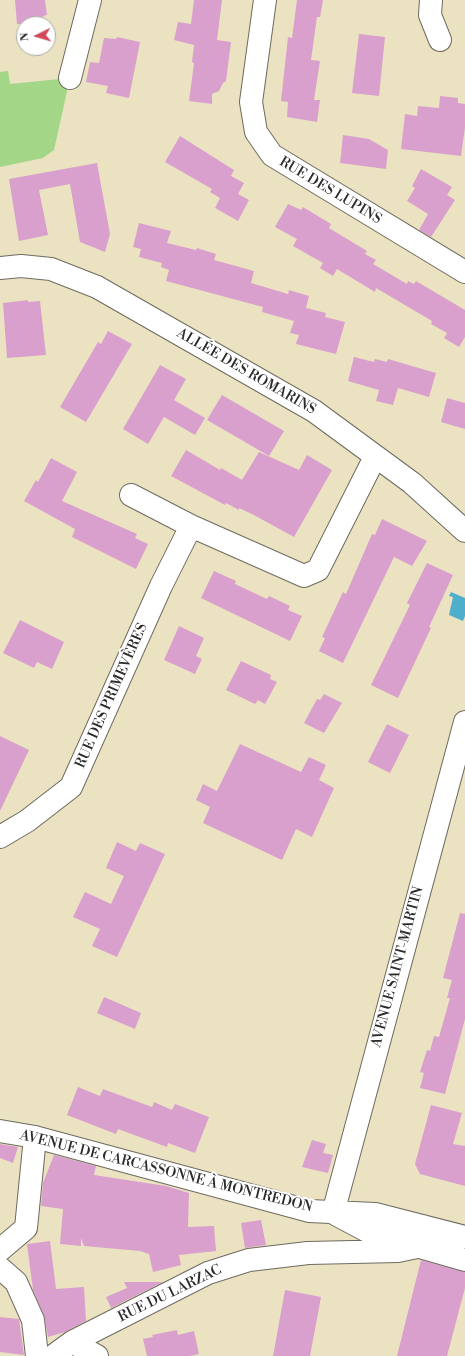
<!DOCTYPE html>
<html>
<head>
<meta charset="utf-8">
<style>
	body { margin:0 }
	#map { position:relative; width:465px; height:1356px; overflow:hidden; background:#ebe2c1; font-family:"Libre Bodoni",serif }
	canvas { display:block }
	.north { position:absolute; left:16px; top:16px; width:40px; height:40px; box-sizing:border-box; background:#fff; border:1px solid #aaa; border-radius:50%; rotate:265deg; font-size:11px; font-weight:700; line-height:16px; text-align:center; color:#2b2b2b }
	.north::after { content:''; display:block; margin:auto; width:14px; height:18px; background:#d1495b; clip-path:polygon(50% 0,100% 100%,50% 72%,0 100%) }
</style>
</head>
<body>
<div id="map">
<canvas width="465" height="1356"></canvas>
<div class="north">N</div>
</div>
<script>
const context = document.querySelector('canvas').getContext('2d');
context.lineJoin = 'round';
function fill(path, color) {
  context.fillStyle = color;
  context.fill(path, 'evenodd');
}
function trace(path, color, width, dash) {
  context.strokeStyle = color;
  context.lineWidth = width;
  context.lineCap = dash ? 'butt' : 'round';
  context.setLineDash(dash || []);
  context.stroke(path);
}
function drawText(font, color, halo, rows, align = 'center') {
  context.font = font + ' "Libre Bodoni",serif';
  context.lineWidth = 4;
  context.setLineDash([]);
  context.textBaseline = 'middle';
  context.strokeStyle = halo;
  context.fillStyle = color;
  for (const [text, x, y, turn = 0] of rows) {
    context.save();
    context.translate(x, y);
    context.rotate((+turn || 0) * Math.PI / 180);
    context.textAlign = isNaN(turn) ? turn : align;
    if (halo) context.strokeText(text, 0, 0);
    context.fillText(text, 0, 0);
    context.restore();
  }
}
const green = new Path2D(`
	M8 71 10 84 70 78 54 150 43 158 0 167V72Z`);
const water = new Path2D(`
	M451 592 465 598V616L463 621 449 615 453 597 449 596Z`);
const building = new Path2D(`
	M15 0H45L47 15 43 16 44 24H17Z
	M194 0H222L217 40 231 42 226 81 223 83 219 91 212 94V104L189 101 194 63 192 62 194 45 174 40 178 22 191 24Z
	M297 0H323L320 17H317L311 60 320 61 314 100H320L317 122 287 117 288 102 281 101 288 37 292 38Z
	M359 34 385 37 379 96 352 93Z
	M117 37 140 42 129 98 106 93 108 86 86 82 90 62 99 63 104 38 116 39Z
	M440 96 458 98V103L465 104V127L461 156 401 149 405 114 417 116 418 106 439 108Z
	M343 135 369 139 388 150 386 169 340 163Z
	M180 136 234 170 231 176 244 183 238 194 249 200 238 221 215 208 220 198 210 192 212 189 165 162Z
	M97 163 110 234 105 252 80 242 70 184 39 190 48 235 19 241 9 179Z
	M421 169 452 187 447 195 455 200 431 237 419 230 428 214 407 201 415 188 412 186Z
	M288 204 301 210 303 207 331 224 329 228 367 251 365 254 376 260 373 264 407 284 408 281 414 284 416 281 465 310V337L459 347 444 338 447 333 431 324 432 321 376 288 375 292 337 269 333 276 320 268 323 263 293 246 297 239 275 227Z
	M139 223 171 231 167 243 196 250 197 248 216 254 214 260 254 271 251 283 288 294 289 290 309 296 306 308 326 313 325 317 345 322 336 354 296 344 299 335 290 333 294 321 262 312 263 307 166 281 169 270 161 267 162 263 139 257 141 249 133 247Z
	M28 300V302L40 301 46 355 7 358 3 303Z
	M108 331 132 344 86 422 60 407 98 342 101 344Z
	M354 357 374 362 375 359 387 362 388 359 436 373 429 397 398 388 393 405 376 401 379 390 348 381Z
	M160 365 186 379 174 400 205 418 195 435 164 417 148 444 123 429Z
	M222 395 284 431 269 456 207 420Z
	M447 398 465 403V429L441 422Z
	M186 450 220 470 221 468 242 480 259 452 299 470 307 455 332 470 294 537 252 514 239 508V510L226 503 225 505 171 476Z
	M51 458 77 472 62 501 137 534 135 538 148 544 136 569 72 537 75 529 24 501 36 480 38 482Z
	M382 519 427 541 412 566 394 557 343 663 319 651 325 638 322 637 343 592 346 594 372 534 375 535Z
	M427 563 453 575 429 627 431 628 398 698 371 685 410 605 407 603Z
	M214 571 236 581 235 584 267 599 269 596 290 606 288 610 302 616 290 641 201 598Z
	M20 620 64 642 52 669 37 662 34 668 3 653Z
	M179 626 204 638 196 656 202 659 195 674 164 660Z
	M241 661 271 675 270 679 277 682 265 704 258 700 255 704 226 690Z
	M324 694 342 703 324 733 304 723 317 699 320 700Z
	M387 724 409 735 390 773 368 762Z
	M0 736 29 750 0 811Z
	M240 744 301 772 309 757 326 765 319 780 334 788 312 837 296 829 282 860 203 823 210 807 196 800 203 784 217 791Z
	M117 842 136 851 140 843 165 854 117 957 92 946 100 929 73 917 85 892 111 904 124 876 106 868Z
	M460 913 465 914V1019L445 1094 420 1088 424 1073 420 1072 427 1050 430 1051 434 1036 439 1037 450 998H447L452 980 443 978Z
	M104 997 141 1013 135 1029 97 1013Z
	M78 1087 100 1096 103 1089 152 1107 154 1102 172 1110 175 1104 209 1117 195 1153 168 1143 167 1147 118 1129 116 1134 67 1115Z
	M431 1105 462 1113 453 1144 465 1146V1186L420 1174 415 1164Z
	M312 1140 326 1144 323 1153 333 1155 328 1173 302 1167Z
	M0 1144 18 1147 13 1163 0 1158Z
	M54 1155 96 1166 94 1175 166 1186 189 1193 188 1227 214 1226 216 1251 179 1255 181 1265 153 1272 149 1254 140 1251 84 1246 81 1238V1246L60 1244 63 1209 41 1206 43 1183Z
	M261 1220 266 1245 245 1248 241 1223Z
	M50 1241 56 1289 84 1287 86 1321 65 1332 48 1337 44 1315 33 1290 27 1244Z
	M421 1260 465 1272V1288L447 1356H397Z
	M124 1282H163L111 1308 106 1297 127 1288Z
	M285 1290 321 1297 310 1356H273Z
	M0 1317 19 1319 24 1355 0 1352Z
	M177 1330 178 1335 194 1331 199 1354 190 1356H147L143 1339 153 1337 152 1335Z`);
const minor = new Path2D(`
	M265 0 251 102 256 132 272 155 465 272
	M431 0 430 15 440 40
	M70 78 90 0
	M0 268 21 266 51 269 97 287 314 411 412 483 465 531
	M131 495 191 526 304 576 318 570 375 457
	M0 837 27 821 71 787 161 586 191 526
	M0 1131 35 1137 309 1211 375 1214 465 1237
	M333 1213 465 722
	M337 1215 371 1233 465 1260
	M0 1250 26 1228 35 1137
	M0 1268 16 1282 33 1320 37 1356
	M72 1342 97 1356
	M53 1356 72 1342 208 1273 249 1260 308 1253 398 1251 417 1247 423 1226`);
const streetNames = [
	["RUE DES LUPINS",330,191,31],
	["ALLÉE DES ROMARINS",246,372,30],
	["RUE DES PRIMEVÈRES",112,696,-66],
	["AVENUE SAINT-MARTIN",398,967,-75],
	["AVENUE DE CARCASSONNE À MONTREDON",166,1172,14],
	["RUE DU LARZAC",170,1294,-26]
];
fill(green, '#a3d787');
fill(water, '#4dafcc');
fill(building, '#d9a0ce');
trace(minor, '#6e6b60', 24);
trace(minor, '#fff', 22);
drawText('14px', '#2b2b2b', '#fff', streetNames);
</script>
</body>
</html>
